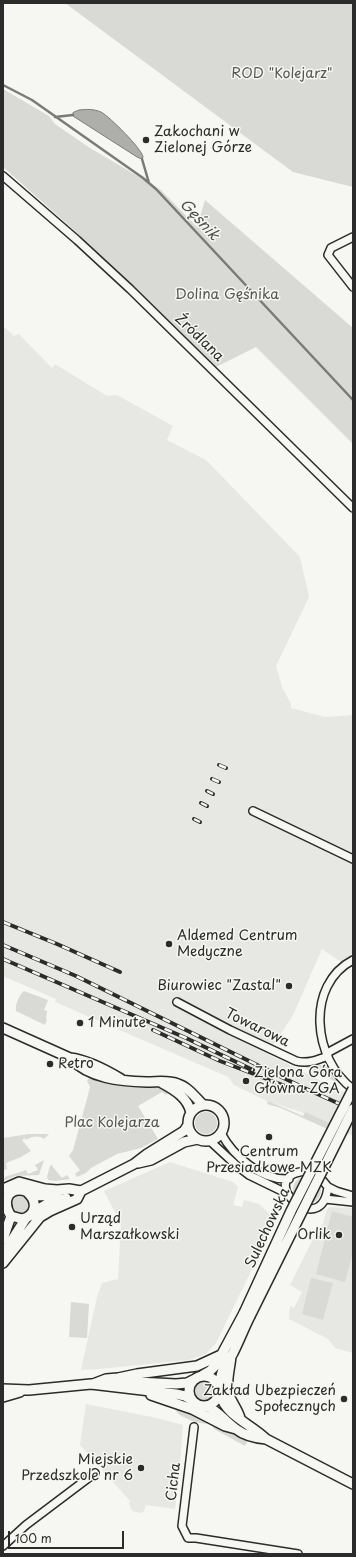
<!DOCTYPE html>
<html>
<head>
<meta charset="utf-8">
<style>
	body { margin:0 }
	#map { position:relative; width:356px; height:1557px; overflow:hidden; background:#f6f6f2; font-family:"Playpen Sans",sans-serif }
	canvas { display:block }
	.frame { position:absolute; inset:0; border:4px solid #2b2b2b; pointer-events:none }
	.scale { position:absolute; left:8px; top:1531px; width:116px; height:18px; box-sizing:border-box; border:2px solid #2b2b2b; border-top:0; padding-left:5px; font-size:12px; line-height:14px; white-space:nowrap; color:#2b2b2b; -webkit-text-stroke:3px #f6f6f2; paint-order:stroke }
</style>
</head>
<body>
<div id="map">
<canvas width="356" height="1557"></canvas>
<div class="frame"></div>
<div class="scale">100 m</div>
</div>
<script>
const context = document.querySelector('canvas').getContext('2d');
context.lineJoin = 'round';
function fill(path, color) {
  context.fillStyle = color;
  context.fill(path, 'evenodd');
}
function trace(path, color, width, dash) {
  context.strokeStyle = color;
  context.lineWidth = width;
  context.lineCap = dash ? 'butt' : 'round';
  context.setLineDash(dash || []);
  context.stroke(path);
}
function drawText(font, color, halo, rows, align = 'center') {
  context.font = font + ' "Playpen Sans",sans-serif';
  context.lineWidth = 3;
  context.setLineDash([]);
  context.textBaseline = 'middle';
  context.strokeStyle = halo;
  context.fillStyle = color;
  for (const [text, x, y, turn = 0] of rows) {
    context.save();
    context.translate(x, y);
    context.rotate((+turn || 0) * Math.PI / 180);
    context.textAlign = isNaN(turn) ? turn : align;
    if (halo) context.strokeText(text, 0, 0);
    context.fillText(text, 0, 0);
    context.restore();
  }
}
const built = new Path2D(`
	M3 326 14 336 19 334 52 368 55 364 107 396 117 395 173 426 167 440 206 460 300 557 309 597 276 666 282 687 291 704V708L325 717 353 715V960L344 964 322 949 293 1015 268 1054 353 1097V1136L304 1113 267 1101 234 1085 228 1077 55 1002 56 999 3 976Z
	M170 1162 233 1182 238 1187 233 1205 242 1207 244 1200 259 1204 276 1220 216 1343 206 1354 189 1360 99 1369 81 1370 97 1297 102 1283 118 1279 121 1224 104 1191Z
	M330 1207 353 1208V1353L335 1348 328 1339 289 1319 290 1306 294 1308 302 1292 290 1285 312 1241 320 1233 327 1209Z
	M86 1404 157 1418 183 1425 179 1478 175 1509 146 1505 144 1511 141 1513 132 1511 129 1504 130 1501 80 1445Z`);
const green = new Path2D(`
	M65 3H353V187L293 172Z
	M3 89 49 116 55 124 90 148 161 190 197 227 205 200 353 328V444L256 347 216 367 74 230 3 167Z
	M24 991 48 1000 44 1010 47 1011 46 1019 47 1020 45 1025 16 1011C15 1005 19 995 24 991Z
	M321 1065 327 1067 337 1079 336 1082 303 1066Z
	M90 1076 114 1083 160 1087 171 1091 166 1095 162 1092 138 1106 158 1139 141 1148 117 1154 91 1168 86 1173 77 1177 75 1174 80 1170 69 1156 73 1150 88 1095 90 1087 87 1081Z
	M268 1101 303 1116 305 1112 349 1132 345 1137 281 1108 267 1104Z
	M195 1123a11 11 0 1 1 22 0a11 11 0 1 1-22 0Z
	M29 1134H49L44 1139C40 1135 31 1136 26 1140L25 1138 22 1140 31 1151 21 1157 6 1163 7 1169 3 1170V1138Z
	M44 1160 39 1175 15 1176 3 1181 5 1177 26 1170 28 1174 38 1170 35 1165Z
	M54 1164 52 1166 62 1178 67 1175 70 1179 56 1181 48 1180 47 1177 50 1166Z
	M293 1190a14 14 0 1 1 28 0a14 14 0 1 1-28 0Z
	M11 1205a9 9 0 1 1 18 0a9 9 0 1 1-18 0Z
	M332 1211 353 1217V1252L345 1282 316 1274Z
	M311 1278 333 1283 323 1320 302 1314Z
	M71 1302 89 1304 87 1338 69 1337Z
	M195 1391a9 9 0 1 1 18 0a9 9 0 1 1-18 0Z
	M178 1406 211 1421 210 1423C203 1426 180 1418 176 1411Z
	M215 1423 248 1440 245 1446 214 1429 213 1428Z`);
const water = new Path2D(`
	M79 110C87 109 94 109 101 112 110 117 142 149 143 157L142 159 137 157 73 116V113Z`);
const stream = new Path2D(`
	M3 85 32 100 143 178 156 189 353 400
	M55 117 73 115
	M142 159 149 183`);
const minor = new Path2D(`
	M3 176 77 240 130 289 353 508
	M353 237 331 248 328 255 353 287
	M253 811 353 859
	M353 960C305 985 313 1060 353 1089
	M177 1002 230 1030 296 1061C307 1064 318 1060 328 1056
	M327 1053 353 1039
	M221 1133C233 1156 262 1181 289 1179
	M210 1141 236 1165 249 1175 286 1193
	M308 1171 318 1175 328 1187C321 1243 250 1174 308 1171Z
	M328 1187 336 1191 353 1196
	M325 1199 353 1202
	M194 1427 182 1526 188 1538H196L298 1554
	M3 1546 26 1525 95 1473`);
const tertiary = new Path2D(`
	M3 1028 70 1058C88 1060 106 1070 121 1079
	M70 1058C90 1079 121 1081 147 1082 158 1082 168 1080 178 1084 188 1087 196 1098 203 1105
	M162 1083C175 1090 188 1098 191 1113
	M188 1123a18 18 0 1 1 36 0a18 18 0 1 1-36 0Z
	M138 1163 151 1160 184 1142 198 1139
	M3 1189 19 1182 45 1189 57 1190 69 1189 81 1191 134 1164 147 1154 184 1131 188 1125
	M28 1193C38 1202 36 1216 22 1219L11 1216C4 1206 4 1190 20 1190 26 1190 30 1194 35 1195 42 1197 51 1195 58 1194
	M33 1212 49 1203 66 1198
	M3 1239 11 1216
	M3 1254 26 1218
	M3 1263 40 1217 50 1211 77 1199 81 1191
	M231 1356C230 1369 225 1383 229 1395 232 1403 238 1410 240 1418
	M203 1375 210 1371 216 1365 244 1313
	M189 1391a15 15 0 1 1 30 0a15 15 0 1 1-30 0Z
	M118 1378 137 1374 197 1366 223 1354
	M93 1384 106 1379 118 1378 137 1382 176 1384 187 1383 195 1379
	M220 1388C219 1371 226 1366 233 1353 239 1341 244 1328 250 1316
	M3 1389 29 1390 91 1384 176 1394 185 1396 192 1400
	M220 1394C226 1416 251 1424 266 1439L353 1484
	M151 1395 192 1409 225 1426 236 1429
	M3 1397 20 1392
	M206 1406C219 1411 225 1422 236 1429 245 1436 255 1438 266 1439`);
const rail = new Path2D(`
	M219 765 226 768
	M212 779 219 782
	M207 791 213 794
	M201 803 207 806
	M194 819 200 822
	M3 922 57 944 120 972
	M3 945 76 976 302 1087 353 1110
	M3 959 186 1038 253 1070
	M153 1030 220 1061 293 1089`);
const tertiaryBridge = new Path2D(`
	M244 1313 291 1211 353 1089
	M250 1316 353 1109`);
const markers = [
	[146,140,4,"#2b2b2b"],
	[169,944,4,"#2b2b2b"],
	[289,986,4,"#2b2b2b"],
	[80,1023,4,"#2b2b2b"],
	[50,1064,4,"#2b2b2b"],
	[246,1081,4,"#2b2b2b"],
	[269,1137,4,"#2b2b2b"],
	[72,1227,4,"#2b2b2b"],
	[339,1235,4,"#2b2b2b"],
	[344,1399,4,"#2b2b2b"],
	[141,1468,4,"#2b2b2b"]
];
const parkNames = [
	["ROD \"Kolejarz\"",282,74],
	["Dolina Gęśnika",227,295],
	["Plac Kolejarza",112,1123]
];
const poiNames = [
	["Zakochani w",154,132],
	["Zielonej Górze",154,148],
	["Aldemed Centrum",177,936],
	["Medyczne",177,952],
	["Biurowiec \"Zastal\"",281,986,"right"],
	["1 Minute",88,1023],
	["Retro",58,1064],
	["Zielona Góra",254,1073],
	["Główna ZGA",254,1089],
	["Centrum",269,1152,"center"],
	["Przesiadkowe MZK",269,1168,"center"],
	["Urząd",80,1219],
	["Marszałkowski",80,1235],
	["Orlik",331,1235,"right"],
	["Zakład Ubezpieczeń",336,1391,"right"],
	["Społecznych",336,1407,"right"],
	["Miejskie",133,1460,"right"],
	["Przedszkole nr 6",133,1476,"right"]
];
const streetNames = [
	["Źródlana",199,338,44],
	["Towarowa",257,1028,26],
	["Sulechowska",268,1228,-65],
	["Cicha",174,1482,-83]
];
const waterNames = [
	["Gęśnik",199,220,47]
];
fill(built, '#e7e7e3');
fill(green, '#d9d9d5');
fill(water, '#aeaeab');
trace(water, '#7a7a78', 1);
trace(stream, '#7a7a78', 2.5);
trace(minor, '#2b2b2b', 10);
trace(tertiary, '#2b2b2b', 12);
trace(minor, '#f6f6f2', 7);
trace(tertiary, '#f6f6f2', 9);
trace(rail, '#2b2b2b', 4);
trace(rail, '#f6f6f2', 2.5, [8]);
trace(tertiaryBridge, '#2b2b2b', 12, []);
trace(tertiaryBridge, '#f6f6f2', 9);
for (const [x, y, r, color] of markers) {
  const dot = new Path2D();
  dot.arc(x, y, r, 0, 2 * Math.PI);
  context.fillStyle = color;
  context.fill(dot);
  trace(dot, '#f6f6f2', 1.5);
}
drawText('14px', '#565656', '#f6f6f2', parkNames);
drawText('14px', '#2b2b2b', '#f6f6f2', poiNames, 'left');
drawText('14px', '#2b2b2b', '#f6f6f2', streetNames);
drawText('italic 15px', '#525251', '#f6f6f2', waterNames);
</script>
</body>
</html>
